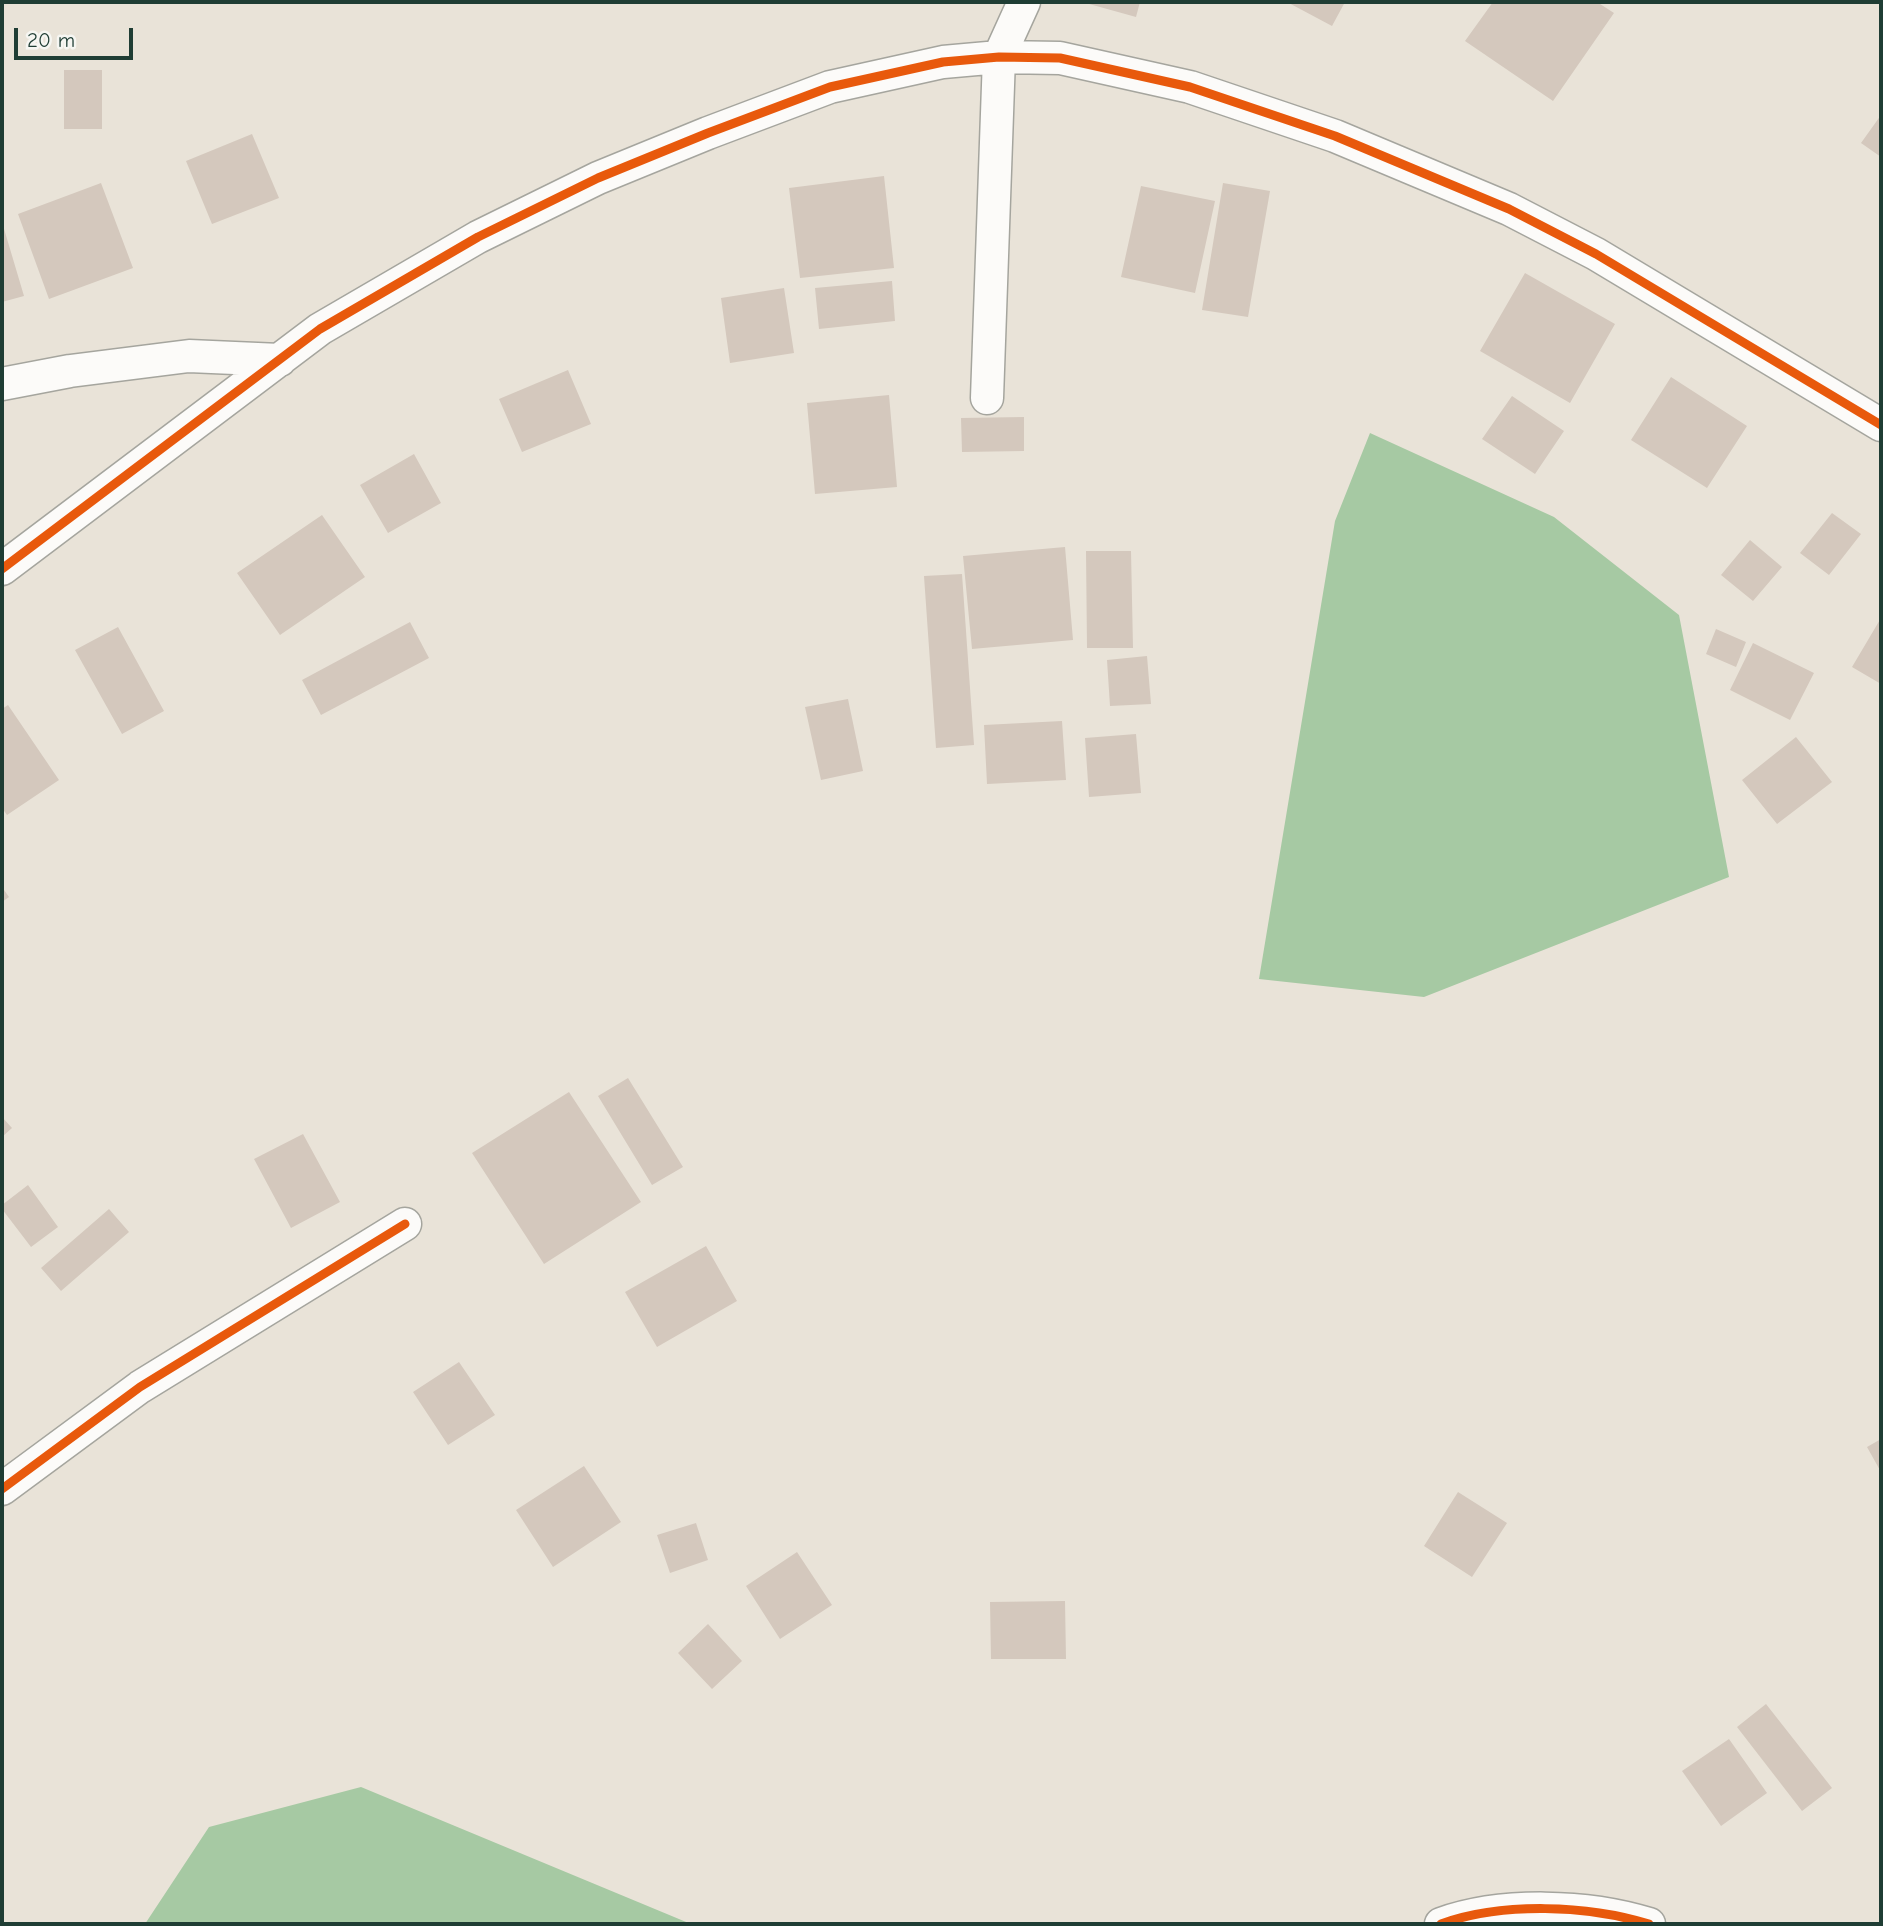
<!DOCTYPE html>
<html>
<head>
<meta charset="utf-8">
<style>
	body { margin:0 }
	#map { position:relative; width:1883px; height:1926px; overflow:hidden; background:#e9e3d8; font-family:"Comic Neue",sans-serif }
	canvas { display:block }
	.frame { position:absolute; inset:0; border:4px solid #1f3d34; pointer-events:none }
	.scale { position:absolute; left:14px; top:28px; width:119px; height:32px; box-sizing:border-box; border:4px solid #1f3d34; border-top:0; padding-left:9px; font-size:21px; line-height:24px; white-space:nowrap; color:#1f3d34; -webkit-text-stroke:5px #f6f6f2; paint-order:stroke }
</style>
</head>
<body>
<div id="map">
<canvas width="1883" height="1926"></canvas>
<div class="frame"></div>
<div class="scale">20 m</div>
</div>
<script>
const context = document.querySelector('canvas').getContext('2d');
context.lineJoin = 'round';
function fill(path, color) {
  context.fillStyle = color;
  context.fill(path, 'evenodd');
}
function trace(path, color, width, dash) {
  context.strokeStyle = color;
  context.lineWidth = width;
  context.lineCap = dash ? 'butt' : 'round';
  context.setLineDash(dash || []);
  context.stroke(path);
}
const forest = new Path2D(`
	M1370 433 1554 517 1679 615 1729 877 1424 997 1259 979 1335 521Z
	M361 1787 691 1924H145L209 1827Z`);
const building = new Path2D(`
	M1082 2H1140L1136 17Z
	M1287 2H1345L1332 26Z
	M1493 2H1597L1614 13 1553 101 1465 41Z
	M64 70H102V129H64Z
	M1881 115V157L1861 143Z
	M252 134 279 198 212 224 186 161Z
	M884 176 894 268 800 278 789 188Z
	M101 183 133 268 49 299 18 214Z
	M1223 183 1270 191 1248 317 1202 310Z
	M1141 186 1215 201 1195 293 1121 277Z
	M2 222 24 296 2 302Z
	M1525 273 1615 324 1570 403 1480 351Z
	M892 281 895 321 819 329 815 288Z
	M784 288 794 353 730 363 721 298Z
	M568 370 591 424 522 452 499 399Z
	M1671 377 1747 426 1707 488 1631 440Z
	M889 395 897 487 815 494 807 403Z
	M1512 396 1564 431 1535 474 1482 439Z
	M1024 417V451L962 452 961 418Z
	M414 454 441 503 388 533 360 485Z
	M1832 513 1861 534 1829 575 1800 553Z
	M322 515 365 577 280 635 237 573Z
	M1750 540 1782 567 1753 601 1721 575Z
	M1065 547 1073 640 972 649 963 556Z
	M1086 551H1131L1133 648H1087Z
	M962 574 974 745 936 748 924 576Z
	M1881 618V684L1852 667Z
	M410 622 429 658 321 715 302 680Z
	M118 627 164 711 122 734 75 650Z
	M1716 629 1746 642 1736 667 1706 654Z
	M1753 643 1814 673 1790 720 1730 690Z
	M1147 656 1151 704 1110 706 1107 660Z
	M848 699 863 771 821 780 805 707Z
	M8 705 59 780 7 815 2 808V709Z
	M1062 721 1066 780 987 784 984 725Z
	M1136 734 1141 793 1089 797 1085 738Z
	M1796 737 1832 782 1777 824 1742 780Z
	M2 887 9 897 2 902Z
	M628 1078 683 1167 652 1185 598 1096Z
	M569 1092 641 1202 544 1264 472 1153Z
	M2 1117 12 1128 2 1137Z
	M303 1134 340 1202 291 1228 254 1159Z
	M28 1185 58 1227 31 1247 2 1209V1205Z
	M109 1209 129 1232 61 1291 41 1268Z
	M706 1246 737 1301 657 1347 625 1292Z
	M459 1362 495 1415 448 1445 413 1392Z
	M1881 1439V1472L1867 1447Z
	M584 1466 621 1522 553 1567 516 1510Z
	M1458 1492 1507 1523 1472 1577 1424 1546Z
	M696 1523 708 1560 670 1573 657 1535Z
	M797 1552 832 1605 780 1639 746 1586Z
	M1065 1601 1066 1659H991L990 1602Z
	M708 1624 742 1661 712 1689 678 1653Z
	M1766 1704 1832 1788 1802 1811 1737 1727Z
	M1729 1739 1767 1793 1721 1826 1682 1771Z`);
const street = new Path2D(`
	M2 384 70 371 189 356 280 360
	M987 398 999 57 1024 2
	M2 569 320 329 478 237 598 178 708 133 830 87 943 62 999 57 1060 58 1190 87 1335 136 1509 209 1596 254 1881 425
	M2 1489 140 1387 405 1224
	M1441 1924C1502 1902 1588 1905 1649 1924`);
const cycleway = new Path2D(`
	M2 569 320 329 478 237 598 178 708 133 830 87 943 62 999 57 1060 58 1190 87 1335 136 1509 209 1596 254 1881 425
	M2 1489 140 1387 405 1224
	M1441 1924C1502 1902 1588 1905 1649 1924`);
fill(forest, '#a6c9a3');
fill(building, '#d4c8bd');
trace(street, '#a5a59e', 35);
trace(street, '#fcfbf9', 32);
trace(cycleway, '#e8590c', 9);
</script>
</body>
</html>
